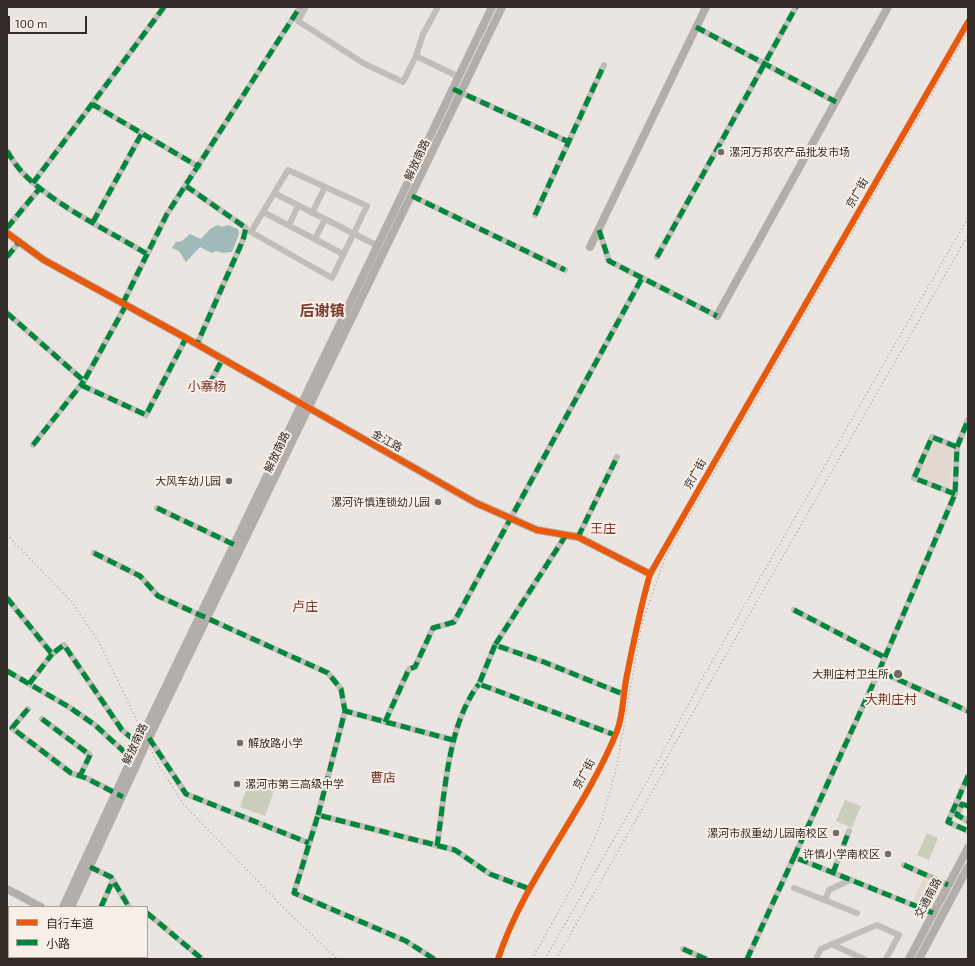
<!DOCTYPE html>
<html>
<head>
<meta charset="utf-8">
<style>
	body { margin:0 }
	#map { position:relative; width:975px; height:966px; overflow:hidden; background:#eae5e0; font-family:"Exo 2","Noto Sans SC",sans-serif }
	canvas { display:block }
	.frame { position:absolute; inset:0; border:8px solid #332b28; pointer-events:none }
	.legend { position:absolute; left:8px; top:906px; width:140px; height:52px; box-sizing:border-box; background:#f7efe8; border:1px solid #a9a19b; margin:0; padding:5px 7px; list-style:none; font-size:12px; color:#332b28 }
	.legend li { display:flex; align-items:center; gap:8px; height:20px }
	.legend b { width:20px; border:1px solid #a9a19b }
	.scale { position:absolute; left:8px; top:16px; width:79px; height:18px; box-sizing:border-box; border:2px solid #332b28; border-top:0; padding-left:5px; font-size:12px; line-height:14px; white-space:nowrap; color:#332b28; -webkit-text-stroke:3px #f7efe8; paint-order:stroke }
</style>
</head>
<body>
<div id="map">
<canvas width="975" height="966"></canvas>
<div class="frame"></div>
<ul class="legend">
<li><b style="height:5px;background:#e8590c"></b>自行车道</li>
<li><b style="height:5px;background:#00873e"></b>小路</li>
</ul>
<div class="scale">100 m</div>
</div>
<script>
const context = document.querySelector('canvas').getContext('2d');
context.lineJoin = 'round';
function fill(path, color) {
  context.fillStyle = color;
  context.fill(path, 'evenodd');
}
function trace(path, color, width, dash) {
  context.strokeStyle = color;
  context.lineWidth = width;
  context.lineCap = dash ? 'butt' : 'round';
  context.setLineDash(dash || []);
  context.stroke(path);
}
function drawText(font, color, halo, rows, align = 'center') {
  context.font = font + ' "Exo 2","Noto Sans SC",sans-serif';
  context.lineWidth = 4;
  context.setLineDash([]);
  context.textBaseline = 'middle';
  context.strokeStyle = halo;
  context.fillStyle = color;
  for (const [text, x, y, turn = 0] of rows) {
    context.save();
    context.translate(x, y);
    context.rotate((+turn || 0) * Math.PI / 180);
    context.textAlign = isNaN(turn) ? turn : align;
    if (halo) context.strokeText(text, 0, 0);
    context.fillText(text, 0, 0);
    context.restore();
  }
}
const green = new Path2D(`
	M249 782 274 791 265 816 240 807Z
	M845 800 861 806 852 828 836 821Z
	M927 833 938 838 929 860 917 855Z`);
const plaza = new Path2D(`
	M934 440 954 448 950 489 918 476Z
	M923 879 938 886 929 908 913 901Z`);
const water = new Path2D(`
	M218 225 222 227 228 225 238 229 239 234 232 252 223 253 216 251 212 253 200 247 186 262 179 251 172 248 176 242 182 241 190 234 201 239 210 229Z`);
const street = new Path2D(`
	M164 7 92 104 199 167
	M306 7 298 21 363 63 403 82 416 56 423 34 438 7
	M696 27 836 102
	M416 56 459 77
	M453 89 569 142
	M7 151C11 158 16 165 21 171 50 203 109 231 147 254
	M288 170 367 206 332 278 251 232Z
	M33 183 92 104
	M186 186 246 228 243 240 197 344
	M274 193 378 246
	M412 196 565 270
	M263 212 343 254
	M312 213 325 187
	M535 215 604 65
	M93 222 142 133
	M289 225 298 206
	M7 228 40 188
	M599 230 609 261 717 316
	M315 239 325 219
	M7 257 19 242
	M657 257 796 7
	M123 303 167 214 300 7
	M7 313 84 381 126 305
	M81 385 146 415 186 338
	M209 385 223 358
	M33 445 83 382
	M955 494 914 478 932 437 957 447
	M157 508 235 545
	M566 535 495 645 544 662 623 694
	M578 537 617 457
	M94 553 140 576 158 596 328 673 341 689 345 711
	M7 598 52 654 64 645 122 730 139 744
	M794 610 884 657
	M495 645 479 684 615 735
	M7 671 69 707 95 725 132 759
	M879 671 955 494 957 447 968 420
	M29 684 52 654
	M28 709 12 728 71 773 86 778 118 794
	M42 719 90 755 80 776
	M385 722 409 669 415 667 433 628 454 622 642 278
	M149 738 186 794 309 843
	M968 776 948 822 968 831
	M968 806 962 804 957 815 968 821
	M318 815 345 711 453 740
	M437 846C445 795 447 725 479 684
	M904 865 948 885
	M90 867 111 877 129 907
	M833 873 849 831
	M794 888 857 913
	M825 900 829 890 850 880
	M101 907 113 880
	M147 913 202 959
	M933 913 794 857 879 671 968 711
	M831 944 864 959
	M683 949 706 959
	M434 959 406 941 294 893 318 815 455 850 490 874 530 889
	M498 959C525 877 585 811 617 731 623 716 623 696 626 680 633 644 640 609 650 574L968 22
	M747 959 794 857
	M816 959 821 949 877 925 899 935 886 959`);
const secondary = new Path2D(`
	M7 233 44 260 186 338 476 503 537 530 578 537 650 574
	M590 247 706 7
	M717 316 888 7
	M7 889 41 907
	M63 907 143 734 492 7
	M71 907 147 742 502 7
	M38 959 39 957
	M45 959 46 957
	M909 959 968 848
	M919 959 968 867`);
const rail = new Path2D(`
	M7 535 72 602 100 644 158 764 184 805 284 908 337 959
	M661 768 968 235
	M532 959 574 884 600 826 617 765 642 623 665 558 968 31
	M545 959 650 776 702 679 968 218
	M556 959 668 764`);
const quiet = new Path2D(`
	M164 7 92 104 199 167
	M696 27 836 102
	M453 89 569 142
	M7 151C11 158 16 165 21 171 50 203 109 231 147 254
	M33 183 92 104
	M186 186 246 228 243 240 197 344
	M412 196 565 270
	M535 215 604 65
	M93 222 142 133
	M7 228 40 188
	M599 230 609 261 717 316
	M7 257 19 242
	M657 257 796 7
	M123 303 167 214 300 7
	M7 313 84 381 126 305
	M81 385 146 415 186 338
	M209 385 223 358
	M33 445 84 381
	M955 494 914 478 932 437 957 447
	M157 508 235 545
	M566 535 495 645 544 662 623 694
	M578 537 617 457
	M94 553 140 576 158 596 328 673 341 689 345 711
	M7 598 52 654 64 645 122 730 139 744
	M794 610 884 657
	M495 645 479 684 615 735
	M7 671 69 707 95 725 132 759
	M879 671 955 494 957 447 968 420
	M29 684 52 654
	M28 709 12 728 71 773 86 778 123 797
	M42 719 90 755 80 776
	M385 722 409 669 415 667 433 628 454 622 642 278
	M149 738 186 794 309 843
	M968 776 948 822 968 831
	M968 806 962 804 957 815 968 821
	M318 815 345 711 453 740
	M437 846C445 795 447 725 479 684
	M904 865 948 885
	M90 867 111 877 129 907
	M833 873 849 831
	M101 907 113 880
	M147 913 202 959
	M933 913 794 857 879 671 968 711
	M683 949 706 959
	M434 959 406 941 294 893 318 815 455 850 490 874 530 889
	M747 959 794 857`);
const cycleway = new Path2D(`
	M7 233 44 260 186 338 476 503 537 530 578 537 650 574
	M498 959C525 877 585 811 617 731 623 716 623 696 626 680 633 644 640 609 650 574L968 22`);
const markers = [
	[721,152,4,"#736c68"],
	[229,481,4,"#736c68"],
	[438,502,4,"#736c68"],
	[898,674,5,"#736c68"],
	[240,743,4,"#736c68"],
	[237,784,4,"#736c68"],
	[836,833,4,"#736c68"],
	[888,854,4,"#736c68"]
];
const poiNames = [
	["漯河万邦农产品批发市场",729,152,"left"],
	["大风车幼儿园",221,481],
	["漯河许慎连锁幼儿园",430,502],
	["大荆庄村卫生所",889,674],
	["解放路小学",248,743,"left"],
	["漯河市第三高级中学",245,784,"left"],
	["漯河市叔重幼儿园南校区",828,833],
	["许慎小学南校区",880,854]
];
const streetNames = [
	["解放南路",417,160,-65],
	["京广街",857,193,-60],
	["金江路",387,441,29],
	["解放南路",277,452,-64],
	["京广街",695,474,-60],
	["解放南路",135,744,-65],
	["京广街",584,774,-61],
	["交通南路",928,898,-62]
];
const quarterNames = [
	["小寨杨",207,387],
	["王庄",603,529],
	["卢庄",305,607],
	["大荆庄村",891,700],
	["曹店",383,778]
];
const districtNames = [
	["后谢镇",322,311]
];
fill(green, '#cccebc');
fill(plaza, '#e3d8ce');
fill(water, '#9fbab8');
trace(street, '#c3bdba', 6);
trace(secondary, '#b4aeaa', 8);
trace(rail, '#aba6a4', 1.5, [1, 3]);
trace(quiet, '#00873e', 5, [10, 5]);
trace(cycleway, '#e8590c', 6);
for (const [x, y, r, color] of markers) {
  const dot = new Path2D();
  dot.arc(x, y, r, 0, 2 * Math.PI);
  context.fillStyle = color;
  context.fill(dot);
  trace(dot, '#f7efe8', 1.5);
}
drawText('11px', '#332b28', '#f7efe8', poiNames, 'right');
drawText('11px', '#332b28', '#f7efe8', streetNames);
drawText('13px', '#773a2c', '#f7efe8', quarterNames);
drawText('bold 15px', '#773a2c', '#f7efe8', districtNames);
</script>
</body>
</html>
